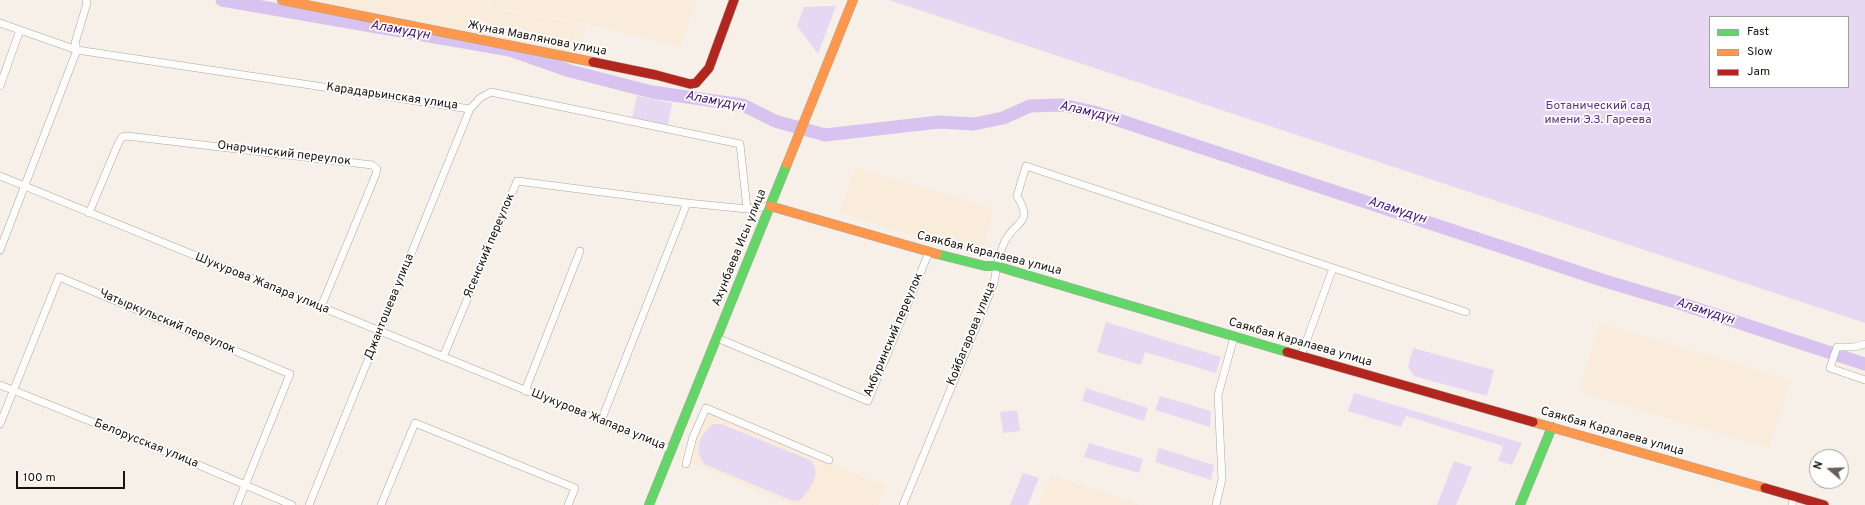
<!DOCTYPE html>
<html>
<head>
<meta charset="utf-8">
<style>
	body { margin:0 }
	#map { position:relative; width:1865px; height:505px; overflow:hidden; background:#f7f0e8; font-family:Overpass,sans-serif }
	canvas { display:block }
	.legend { position:absolute; left:1709px; top:16px; width:140px; height:72px; box-sizing:border-box; background:#fff; border:1px solid #a3a19d; margin:0; padding:5px 7px; list-style:none; font-size:12px; color:#1a130b }
	.legend li { display:flex; align-items:center; gap:8px; height:20px }
	.legend b { width:20px; border:1px solid #a3a19d }
	.north { position:absolute; left:1809px; top:449px; width:40px; height:40px; box-sizing:border-box; background:#fff; border:1px solid #a3a19d; border-radius:50%; rotate:289deg; font-size:11px; font-weight:700; line-height:16px; text-align:center; color:#1a130b }
	.north::after { content:''; display:block; margin:auto; width:14px; height:18px; background:#676058; clip-path:polygon(50% 0,100% 100%,50% 72%,0 100%) }
	.scale { position:absolute; left:16px; top:471px; width:109px; height:18px; box-sizing:border-box; border:2px solid #1a130b; border-top:0; padding-left:5px; font-size:12px; line-height:14px; white-space:nowrap; color:#1a130b; -webkit-text-stroke:3px #fff; paint-order:stroke }
</style>
</head>
<body>
<div id="map">
<canvas width="1865" height="505"></canvas>
<ul class="legend">
<li><b style="height:5px;background:#63d668"></b>Fast</li>
<li><b style="height:5px;background:#ff974d"></b>Slow</li>
<li><b style="height:5px;background:#b3261e"></b>Jam</li>
</ul>
<div class="north">N</div>
<div class="scale">100 m</div>
</div>
<script>
const context = document.querySelector('canvas').getContext('2d');
context.lineJoin = 'round';
function fill(path, color) {
  context.fillStyle = color;
  context.fill(path, 'evenodd');
}
function trace(path, color, width, dash) {
  context.strokeStyle = color;
  context.lineWidth = width;
  context.lineCap = dash ? 'butt' : 'round';
  context.setLineDash(dash || []);
  context.stroke(path);
}
function drawText(font, color, halo, rows, align = 'center') {
  context.font = font + ' Overpass,sans-serif';
  context.lineWidth = 3.5;
  context.setLineDash([]);
  context.textBaseline = 'middle';
  context.strokeStyle = halo;
  context.fillStyle = color;
  for (const [text, x, y, turn = 0] of rows) {
    context.save();
    context.translate(x, y);
    context.rotate((+turn || 0) * Math.PI / 180);
    context.textAlign = isNaN(turn) ? turn : align;
    if (halo) context.strokeText(text, 0, 0);
    context.fillText(text, 0, 0);
    context.restore();
  }
}
const built = new Path2D(`
	M305 0H489L488 8 586 25 578 54Z
	M492 0H697L680 47 598 26 490 7Z
	M856 168 993 208 983 258 839 212Z
	M1599 323 1791 380 1769 448 1579 392Z
	M707 412 886 486 878 505H793L687 461Z
	M1052 475 1140 505H1038Z`);
const green = new Path2D(`
	M889 0H1865V323ZM1710 17H1848V87H1710Z
	M836 6 818 54 797 26 804 7Z
	M637 96 672 103 668 125 632 118Z
	M1106 322 1221 357 1216 373 1145 352 1141 365 1097 352Z
	M1413 348 1494 370 1487 396 1414 376 1408 367Z
	M1086 388 1148 408 1144 421 1082 401Z
	M1354 393 1522 443 1512 465 1498 461 1503 446 1406 416 1401 427 1348 411Z
	M1160 396 1211 411 1210 427 1155 410Z
	M1017 410 1020 431 1003 433 1000 412Z
	M713 424H721L810 460C823 473 811 489 800 500L793 501 704 464C694 448 699 436 713 424Z
	M1089 443 1143 459 1139 473 1084 457Z
	M1159 448 1214 465 1211 480 1155 462Z
	M1454 461 1472 467 1456 505H1437Z
	M1023 473 1039 478 1028 505H1010Z`);
const river = new Path2D(`
	M222 0 510 50 570 71 652 92 743 105 775 121 825 135 939 122 974 124 1003 118 1030 106 1062 105 1094 112 1608 282 1679 303 1865 364`);
const street = new Path2D(`
	M0 23 77 50 470 109 480 98 491 92 740 144 747 209 770 206
	M0 86 20 30
	M0 176 672 450
	M89 213 118 144 122 137 127 136 372 165 377 169 376 174 321 307
	M0 250 77 50 75 43 87 3 86 0
	M717 338 868 401 929 252
	M1865 344 1854 347H1837L1830 368 1865 380
	M1301 356 1333 268
	M443 357 517 181 687 203 747 209
	M0 385 187 460 292 505
	M525 391 580 251
	M601 421 687 203
	M0 424 59 277 290 374 237 505
	M686 464 693 437 706 408 829 460
	M309 505 470 109
	M381 505 415 423 575 488 568 505
	M903 505 994 283C996 269 999 253 1005 241 1016 220 1034 224 1017 196L1026 166 1466 312
	M1216 505 1222 479 1218 395 1234 337
	M1792 505 1794 497`);
const fast = new Path2D(`
	M937 254 985 266H996L1287 352
	M649 505 787 164
	M1520 505 1552 427`);
const slow = new Path2D(`
	M282 0 593 62
	M787 164 853 0
	M770 206 937 254
	M1533 422 1765 488`);
const jam = new Path2D(`
	M593 62 656 75 690 84 696 83 709 68 734 0
	M1287 352 1533 422
	M1765 488 1824 505`);
const streetNames = [
	["Жуная Мавлянова улица",537,39,11],
	["Карадарьинская улица",392,97,8],
	["Онарчинский переулок",284,154,7],
	["Ясенский переулок",490,246,-67],
	["Ахунбаева Исы улица",740,248,-68],
	["Саякбая Каралаева улица",989,254,14],
	["Шукурова Жапара улица",262,284,22],
	["Джантошева улица",390,307,-68],
	["Чатыркульский переулок",167,322,23],
	["Койбагарова улица",972,334,-68],
	["Акбуринский переулок",894,335,-67],
	["Саякбая Каралаева улица",1300,343,16],
	["Шукурова Жапара улица",598,420,22],
	["Саякбая Каралаева улица",1612,432,16],
	["Белорусская улица",146,444,22]
];
const parkNames = [
	["Ботанический сад",1598,107],
	["имени Э.З. Гареева",1598,121]
];
const waterNames = [
	["Аламүдүн",400,31,10],
	["Аламүдүн",715,102,11],
	["Аламүдүн",1089,113,13],
	["Аламүдүн",1397,211,18],
	["Аламүдүн",1705,312,18]
];
fill(built, '#faecdb');
fill(green, '#e6d8f2');
trace(river, '#d8c2f0', 13);
trace(street, '#aca69e', 8);
trace(fast, '#aca69e', 10);
trace(slow, '#aca69e', 10);
trace(jam, '#aca69e', 10);
trace(street, '#fefdfc', 7);
trace(fast, '#63d668', 9);
trace(slow, '#ff974d', 9);
trace(jam, '#b3261e', 9);
drawText('12px', '#1a130b', '#fff', streetNames);
drawText('12px', '#5f2f92', '#fff', parkNames);
drawText('italic 13px', '#450d73', '#fff', waterNames);
</script>
</body>
</html>
